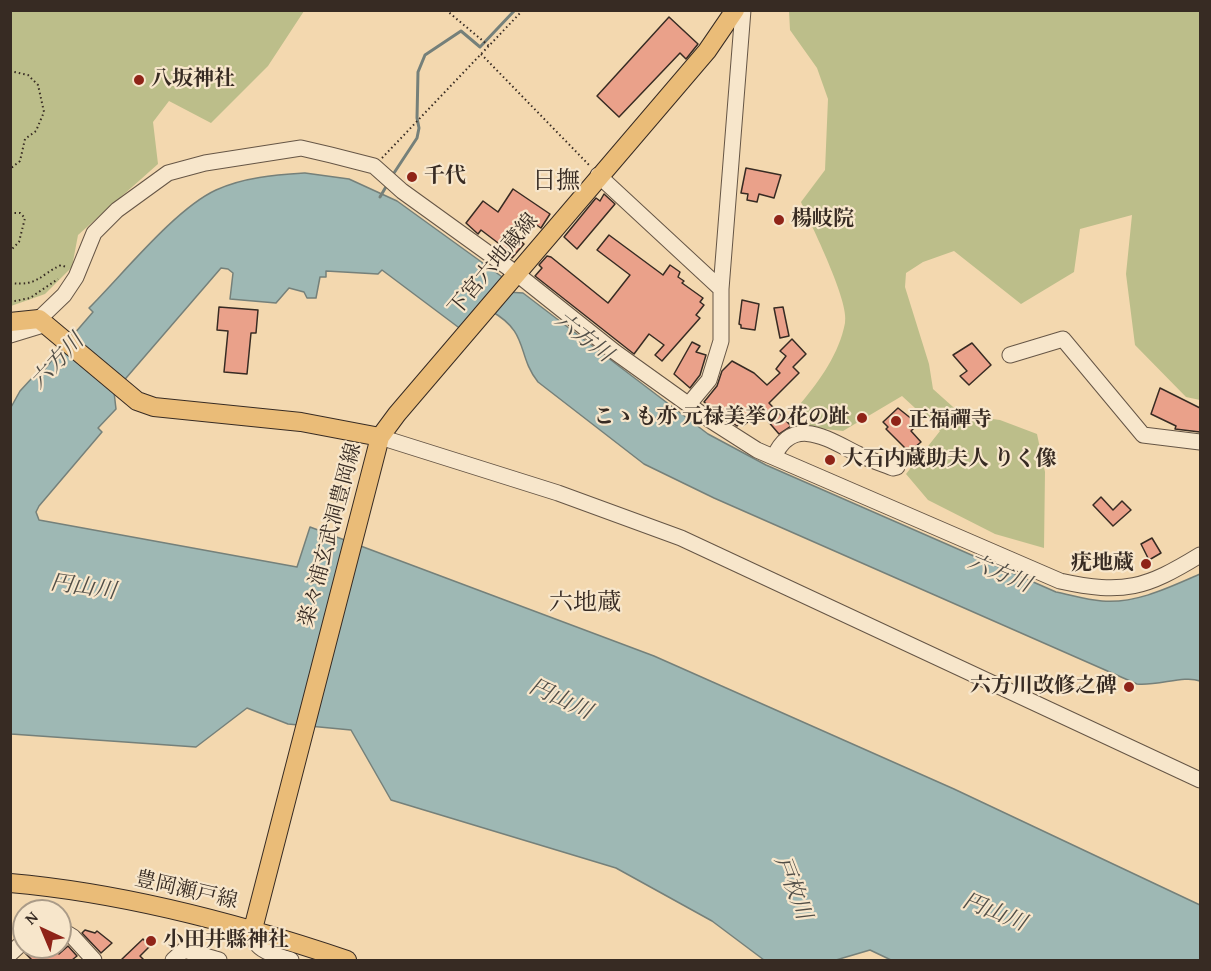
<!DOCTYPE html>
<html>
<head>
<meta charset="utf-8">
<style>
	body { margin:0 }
	#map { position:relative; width:1211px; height:971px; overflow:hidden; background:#f3d8af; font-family:"Gentium Book Plus",serif }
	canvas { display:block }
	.frame { position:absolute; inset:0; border:12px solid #372b23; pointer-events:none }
	.north { position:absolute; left:12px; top:899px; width:60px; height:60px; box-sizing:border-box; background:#f7e6cb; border:2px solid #aa9b88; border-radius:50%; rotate:316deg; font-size:16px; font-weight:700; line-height:24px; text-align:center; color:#372b23 }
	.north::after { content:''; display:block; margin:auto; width:21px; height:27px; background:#8f2418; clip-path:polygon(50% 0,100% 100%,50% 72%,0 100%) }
</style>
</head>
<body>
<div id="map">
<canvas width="1211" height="971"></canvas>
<div class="frame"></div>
<div class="north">N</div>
</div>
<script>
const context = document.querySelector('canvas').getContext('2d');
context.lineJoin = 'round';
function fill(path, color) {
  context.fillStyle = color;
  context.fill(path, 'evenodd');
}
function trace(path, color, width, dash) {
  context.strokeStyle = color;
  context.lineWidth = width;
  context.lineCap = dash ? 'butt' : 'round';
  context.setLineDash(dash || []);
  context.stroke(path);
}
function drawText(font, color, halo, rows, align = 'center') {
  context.font = font + ' "Gentium Book Plus","Noto Serif JP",serif';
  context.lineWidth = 4.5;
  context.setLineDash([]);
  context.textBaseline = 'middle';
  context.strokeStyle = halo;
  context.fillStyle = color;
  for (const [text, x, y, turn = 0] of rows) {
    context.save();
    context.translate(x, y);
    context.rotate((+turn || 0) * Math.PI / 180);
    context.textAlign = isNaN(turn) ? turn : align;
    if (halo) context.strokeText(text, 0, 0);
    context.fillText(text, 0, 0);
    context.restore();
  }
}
const green = new Path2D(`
	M10 11H304L268 66 211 123 169 101 153 122 158 164 78 235 72 267 45 294 11 306Z
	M789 11H1200V400L1186 397 1135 345 1126 274 1132 215 1080 229 1074 272 1021 304 954 251 923 262 906 273 905 287 929 364 933 389 962 415 1000 420 1037 434 1045 472 1044 548 995 534 928 500 906 474 940 431 902 396 843 431 808 427 801 403C820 380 839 354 845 323 850 302 811 225 801 202L825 170 828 99 817 68 790 30Z`);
const water = new Path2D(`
	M305 173 349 179 397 201 505 279 507 292 523 293 708 434 766 465 1056 592C1071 595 1087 600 1102 601 1136 604 1170 587 1200 574V681C1184 675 1159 686 1137 684L714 498 644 464 538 382C516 354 530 333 491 311L462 330 382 270 378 274 326 271V277H320L316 298H307L304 292 289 288 276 303 230 299 233 273 228 269 221 268 114 392 116 409 98 428 102 432 39 506 36 512 39 520 297 567 310 527 654 656 954 789 1200 905V960H891L870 950 836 960H764L712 921 616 868 391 800 351 730 288 724 247 708 196 747 11 734 10 409 20 391 32 378 42 373 52 360 74 340V334L93 312 89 308C123 274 175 209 216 190 244 177 275 175 305 173Z`);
const stream = new Path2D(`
	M392 176 417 138 419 128 417 118 418 72 425 55 461 31 480 47 515 10
	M380 197 387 185`);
const building = new Path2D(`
	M669 17 698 44 686 59 680 53 619 117 597 96Z
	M746 168 781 175 774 198 759 194 757 202 747 200 748 194 741 193Z
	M513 189 550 214 541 228 525 217 512 233 524 244 512 258 504 252 506 249 481 230 478 234 466 223 483 201 498 212Z
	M604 194 615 204 577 249 564 237 596 198 600 201Z
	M609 235 663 275 670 265 680 272 678 277 684 281 682 283 703 298 700 302 704 305 696 315 700 318 662 361 655 355 664 345 649 334 634 354 535 276 542 268 539 265 547 256 551 257 608 303 630 275 597 250Z
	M742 300 759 304 755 330 741 328V325L739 324Z
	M219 307 258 310 256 333H251L247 374 224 372 228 331 217 330Z
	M783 307 789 336 780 338 774 308Z
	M792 339 806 354 793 367 799 373 769 403 791 426 779 434 760 412 743 426 740 423 737 426 704 402 717 386 722 371 732 361 754 373 767 385 780 373 776 369 786 356 780 351Z
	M692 342 700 346 696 352 706 355 700 375 690 388 674 374Z
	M972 343 991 365 969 385 960 376 967 371 953 355Z
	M1160 388 1200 408V432L1175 429 1176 426 1151 414Z
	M898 408 918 424 911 431 921 442 909 452 886 429 888 427 883 422Z
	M1101 497 1113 510 1122 501 1131 510 1113 526 1093 505Z
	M1152 538 1161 553 1149 560 1141 544Z
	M85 930 95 933 97 931 112 943 101 953 82 933Z
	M143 939 150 946 140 956 144 960H121Z
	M68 946 77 956 72 960H32L25 953 31 947H52L59 954Z`);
const path = new Path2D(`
	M446 10 489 46
	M481 54 590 166
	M10 71 28 75 38 85 44 112 36 131 25 139 20 161 10 169
	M382 158 523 10
	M10 213H20L25 218 19 242 10 251
	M10 283C39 286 38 276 61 265L66 267
	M10 302 30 298 58 279`);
const minor = new Path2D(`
	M598 175 721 289
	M39 319 64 295 76 277 94 233 117 210 168 173 205 163 301 148 331 155 374 166 402 191 517 274 615 352 710 420 757 450 1060 581C1124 595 1146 588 1200 555
	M10 335 46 324
	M1010 355 1063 339 1143 435 1200 442
	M689 404 709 380 721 341V289L743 10
	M380 437 558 493 681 538 1200 780
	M774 457C793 414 829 440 858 454 869 460 881 463 893 468L897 467
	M60 929 73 937 94 960
	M253 929C251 951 275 955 291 960
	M10 954 24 941
	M173 960 184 950 219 960`);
const major = new Path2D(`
	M10 322 39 319 137 401 154 407 301 422 380 437
	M10 883C125 893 238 923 347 960
	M253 929 380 437 397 414 707 51 735 10`);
const markers = [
	[139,80,6,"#8f2418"],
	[412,177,6,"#8f2418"],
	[779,220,6,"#8f2418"],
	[862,418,6,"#8f2418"],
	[896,421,6,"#8f2418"],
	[830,460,6,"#8f2418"],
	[1146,564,6,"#8f2418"],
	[1129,687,6,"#8f2418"],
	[151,941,6,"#8f2418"]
];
const poiNames = [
	["八坂神社",151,80],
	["千代",424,177],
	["楊岐院",791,220],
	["こゝも亦 元禄美挙の花の趾",850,418,"right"],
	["正福禪寺",908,421],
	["大石内蔵助夫人 りく像",842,460],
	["疣地蔵",1134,564,"right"],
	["六方川改修之碑",1117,687,"right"],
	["小田井縣神社",163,941]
];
const streetNames = [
	["下宮六地蔵線",494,265,-50],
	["楽々浦玄武洞豊岡線",331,535,-75],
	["豊岡瀬戸線",186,891,13]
];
const waterNames = [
	["六方川",583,338,38],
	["六方川",58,362,-47],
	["六方川",999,574,23],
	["円山川",83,588,8],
	["円山川",560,700,25],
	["戸枚川",792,888,69],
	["円山川",994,913,22]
];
const quarterNames = [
	["日撫",556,182],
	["六地蔵",585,604]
];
fill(green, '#bcbe8a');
fill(water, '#9eb8b4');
trace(water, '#75807a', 1.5);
trace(stream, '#75807a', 3);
fill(building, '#eaa18a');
trace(building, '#372b23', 1.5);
trace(minor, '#665646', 17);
trace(major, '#372b23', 20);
trace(path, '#372b23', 2, [1.5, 3]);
trace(minor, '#f7e6cb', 15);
trace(major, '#eabc78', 18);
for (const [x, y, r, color] of markers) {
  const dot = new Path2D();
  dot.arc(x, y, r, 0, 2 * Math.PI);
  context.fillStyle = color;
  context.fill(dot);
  trace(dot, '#f7e6cb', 2);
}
drawText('bold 21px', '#372b23', '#f7e6cb', poiNames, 'left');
drawText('21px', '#372b23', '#f7e6cb', streetNames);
drawText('italic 22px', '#514e47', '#f7e6cb', waterNames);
drawText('24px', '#372b23', '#f7e6cb', quarterNames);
</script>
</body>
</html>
